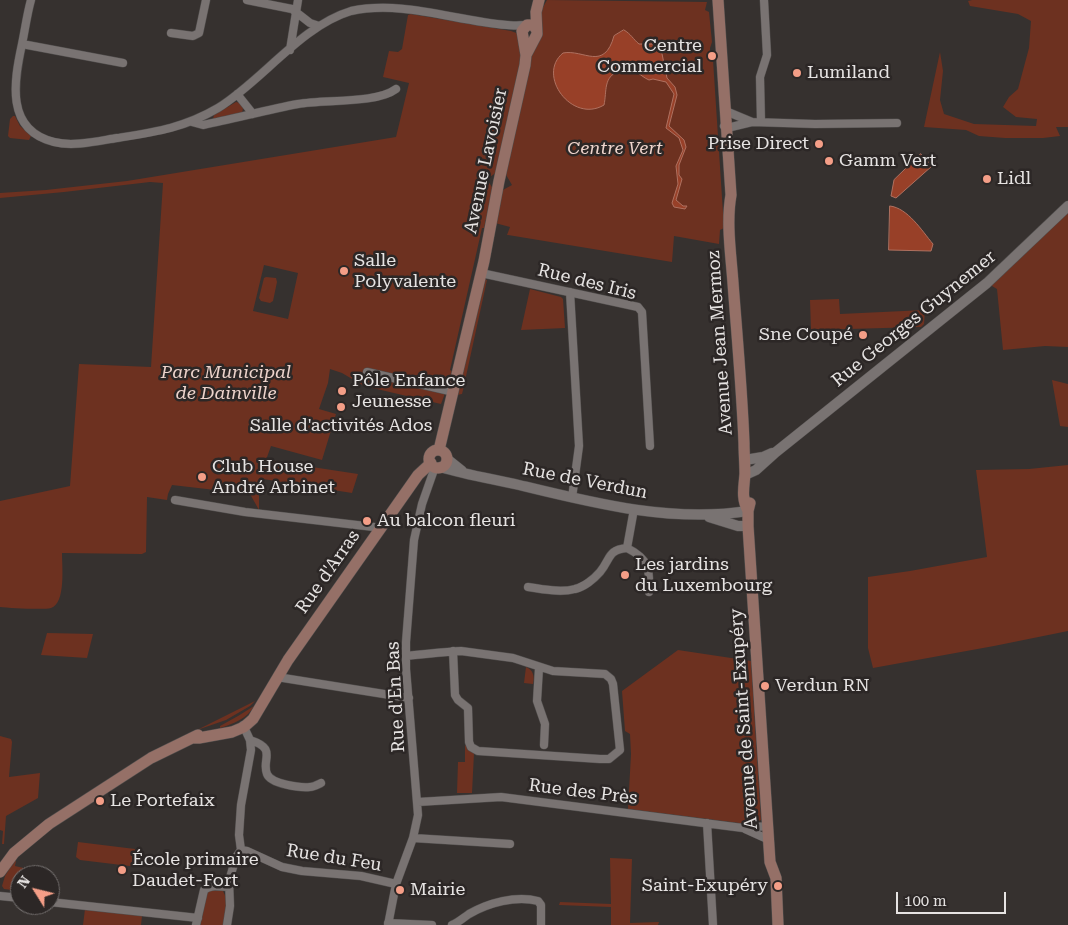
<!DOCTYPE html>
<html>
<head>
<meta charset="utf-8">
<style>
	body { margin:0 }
	#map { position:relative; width:1068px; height:925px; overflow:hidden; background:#36312f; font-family:"Roboto Serif",serif }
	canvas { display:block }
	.north { position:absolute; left:10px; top:865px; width:50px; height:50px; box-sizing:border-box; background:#2c2726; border:1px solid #767271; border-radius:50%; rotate:306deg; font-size:14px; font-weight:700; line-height:20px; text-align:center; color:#e6e3e2 }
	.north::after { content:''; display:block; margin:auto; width:18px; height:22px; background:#f49e87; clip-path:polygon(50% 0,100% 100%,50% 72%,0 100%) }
	.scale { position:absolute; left:896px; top:892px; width:110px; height:22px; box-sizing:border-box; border:2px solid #e6e3e2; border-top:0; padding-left:6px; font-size:15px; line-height:18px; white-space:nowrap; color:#e6e3e2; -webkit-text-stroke:4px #2c2726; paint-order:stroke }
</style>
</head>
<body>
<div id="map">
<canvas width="1068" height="925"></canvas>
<div class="north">N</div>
<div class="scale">100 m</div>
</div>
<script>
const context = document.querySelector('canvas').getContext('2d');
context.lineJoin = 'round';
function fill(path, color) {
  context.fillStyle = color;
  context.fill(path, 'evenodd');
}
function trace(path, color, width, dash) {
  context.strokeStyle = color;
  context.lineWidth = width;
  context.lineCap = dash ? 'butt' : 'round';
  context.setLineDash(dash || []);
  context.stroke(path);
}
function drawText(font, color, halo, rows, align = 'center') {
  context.font = font + ' "Roboto Serif",serif';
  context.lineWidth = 5;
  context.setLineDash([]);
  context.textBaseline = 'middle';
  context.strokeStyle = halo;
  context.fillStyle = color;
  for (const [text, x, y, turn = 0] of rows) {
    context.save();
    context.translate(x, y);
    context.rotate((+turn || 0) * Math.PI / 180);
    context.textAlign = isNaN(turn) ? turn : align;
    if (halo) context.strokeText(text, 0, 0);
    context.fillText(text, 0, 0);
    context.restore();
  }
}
const green = new Path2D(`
	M547 0 707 2 705 10 709 12 712 42 710 48V59L713 60 724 228 720 230 719 244 674 236 672 262 508 235H507L510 227 495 223 501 191 512 185 505 173 542 9Z
	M972 0H1068V127H1056L1060 136 1043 138H1005L979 136 966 130 924 127 940 52 943 71 940 100 944 114 974 124 1036 126 1037 119 1016 117 1003 107 1009 97 1018 89 1029 48 1031 21 1018 14 970 6 968 1Z
	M411 14 511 31 519 34 522 43 520 64 497 172 487 179 493 189 484 228H482L450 370 453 372 441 404 364 386 342 373 330 369 328 383 319 409 336 414 322 460 271 446 266 460 358 474 352 493 263 479 259 494V510L250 494 172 485 168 494 167 500 147 497 146 552 142 554 62 553C62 566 66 603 51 608 44 610 9 608 0 607V501L70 486 79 364 151 367 163 183 150 182 64 192 0 198V193L46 190 127 181 396 137 409 83 383 77 389 51 398 52 402 49 408 15ZM264 265 298 273 288 319 253 311Z
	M236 102 240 103 243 108 242 114 213 119 214 115Z
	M13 116H15L20 126 31 136 29 140 10 138 8 136 10 119Z
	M1068 206V347L1045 346 1003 350 997 289 987 283Z
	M266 277 276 278 277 282 273 301 270 303 261 301 259 298 264 278Z
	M485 279 487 280 463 390 462 394 457 395Z
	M530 289 561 297 563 299 565 328 521 330Z
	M839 299 840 314 925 310 924 324 921 327 811 330 810 300Z
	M1052 380 1068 384V427L1060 426Z
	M1068 465V631L994 646 873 668 868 648V577L910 571 987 557 976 470 1029 469Z
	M47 633 93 634 87 658 41 655Z
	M678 650 751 661 761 820 753 823H739L628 809 631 754 630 734 625 731 622 691Z
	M526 667C533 670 535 676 533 684L524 683Z
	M255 701 250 706 226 720 197 730Z
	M254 706C248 718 233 724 220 728V726L238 716Z
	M0 736 11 739 12 742 9 777 40 773 38 798 6 816 4 844H2L3 831 0 830Z
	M465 745 474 753 472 793H457L458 762H465Z
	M78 842 135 849 134 858 147 860 138 867 80 860 76 857Z
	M610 858 632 859 630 923 659 922 658 925H611V907L559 905 560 902 611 904Z
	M14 860 16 861 15 866 40 872V875H20V891L4 889 2 886 5 876Z
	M211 890 223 891C229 901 225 914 223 925H200L207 893Z
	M85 909 142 916 141 925H83Z`);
const water = new Path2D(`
	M624 30C631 34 633 39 639 44H657L661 49 667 78 675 87 677 95 669 126 684 140 686 147 679 165V175L682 179 676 200 683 206H687L685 209 674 207 672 203 678 184 676 166 683 150 679 138 666 128 674 94 666 82 653 79 649 80C644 78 640 74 635 71 631 69 624 69 619 71 603 77 607 91 604 105 572 124 536 75 563 53 584 49 604 72 614 36Z
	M921 154 932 166 896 198 891 196 894 180Z
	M890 206C908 208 922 231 933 244L931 251 889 250Z`);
const minor = new Path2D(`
	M31 0C27 14 25 30 22 44 14 81 5 130 54 142 73 147 98 141 117 138 155 132 184 128 218 108 262 81 301 26 351 11 403 0 455 21 507 25 513 26 520 25 526 25
	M247 0 292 9 310 23 319 26
	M171 33 193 36 199 33 206 0
	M22 44 123 63
	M290 50 298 0
	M237 94 253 114
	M725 107 728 112 752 122
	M192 122 203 125C234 119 266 110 298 104 324 99 376 104 396 89
	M761 122 760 77 767 55 764 0
	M724 126 727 128 752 122 815 124 897 123
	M481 273 638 307 642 312 650 446
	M570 292 579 446 572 498
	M367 372 454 392
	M175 500 245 512 374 527 379 530
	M634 509 627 548C649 559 650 569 649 592
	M528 587C543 589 560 593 575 589 584 587 594 579 600 572 611 559 607 550 627 548
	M406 656C424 654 442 652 461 651L513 658 553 671 605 674 611 679 613 684 620 750 609 759H600L478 751 471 747 469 742 468 708 458 700 455 695 453 651
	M539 668 537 701 545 724 544 745
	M277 677 409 698
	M250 740C278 749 261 759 267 774 271 784 300 788 310 787 314 787 317 785 321 783
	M418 802 501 797 743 828 768 826
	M707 823 713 925
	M745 829 765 838 769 839
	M413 838 510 844
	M241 850 247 851 282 867 302 871 361 876 396 884
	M0 896 20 898
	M50 902 198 918
	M388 923 432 925
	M196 925 204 890C211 884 219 887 228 887
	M227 925 230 906 229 881 236 857 241 850 239 835 241 805 251 750 250 740 243 725
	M388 925 396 884 413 838 418 815 406 669V642L414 540 422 504 435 467
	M452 925C459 922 463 918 469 914 488 903 516 895 538 901L541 905V925`);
const tertiary = new Path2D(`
	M447 459 462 471
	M745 460 763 457 772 453
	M441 467C466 475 493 479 519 485 593 503 671 523 748 511
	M745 475 756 470 776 452 987 283 1068 206
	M709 517 738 526H748`);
const secondary = new Path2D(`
	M718 0 731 195C726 223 731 254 733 283 737 336 742 390 744 443 744 453 745 464 745 474 744 487 741 498 748 511
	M526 55 537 34 536 12 539 0
	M439 450 484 261 499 181 525 65 526 55 522 31 527 25H533L536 29
	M429 459a9 9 0 1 1 18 0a9 9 0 1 1-18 0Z
	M750 503 748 511V526L770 862 776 878 778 925
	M192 738H199L232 732 244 727 253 719 288 660 418 475 431 463
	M0 872 14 853 49 824 151 758 198 735`);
const markers = [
	[712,56,5,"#f49e87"],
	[797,73,5,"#f49e87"],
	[819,144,5,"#f49e87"],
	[829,161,5,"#f49e87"],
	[987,179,5,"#f49e87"],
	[344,271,5,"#f49e87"],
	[863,335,5,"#f49e87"],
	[342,391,5,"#f49e87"],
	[341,407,5,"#f49e87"],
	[202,477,5,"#f49e87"],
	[367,521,5,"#f49e87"],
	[625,575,5,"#f49e87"],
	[765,686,5,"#f49e87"],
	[100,801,5,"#f49e87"],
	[122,870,5,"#f49e87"],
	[778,886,5,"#f49e87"],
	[400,890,5,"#f49e87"]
];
const poiNames = [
	["Centre",702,46,"right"],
	["Commercial",702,67,"right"],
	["Lumiland",807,73],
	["Prise Direct",809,144,"right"],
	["Gamm Vert",839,161],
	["Lidl",997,179],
	["Salle",354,261],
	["Polyvalente",354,282],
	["Sne Coupé",853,335,"right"],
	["Pôle Enfance",352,381],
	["Jeunesse",352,402],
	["Salle d'activités Ados",341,426,"center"],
	["Club House",212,467],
	["André Arbinet",212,488],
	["Au balcon fleuri",377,521],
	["Les jardins",635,565],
	["du Luxembourg",635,586],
	["Verdun RN",775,686],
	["Le Portefaix",110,801],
	["École primaire",132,860],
	["Daudet-Fort",132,881],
	["Saint-Exupéry",768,886,"right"],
	["Mairie",410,890]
];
const parkNames = [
	["Centre Vert",615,149],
	["Parc Municipal",226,373],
	["de Dainville",226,394]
];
const streetNames = [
	["Avenue Lavoisier",486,161,-78],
	["Rue des Iris",587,282,14],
	["Rue Georges Guynemer",914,319,-39],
	["Avenue Jean Mermoz",720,343,-94],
	["Rue de Verdun",585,481,11],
	["Rue d'Arras",328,572,-55],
	["Rue d'En Bas",396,697,-93],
	["Avenue de Saint-Exupéry",744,719,-94],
	["Rue des Près",583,792,7],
	["Rue du Feu",334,858,9]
];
fill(green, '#6d3120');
fill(water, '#984028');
trace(water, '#af7160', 1);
trace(minor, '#514e4d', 9);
trace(tertiary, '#514e4d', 11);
trace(secondary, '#514e4d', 12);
trace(minor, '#797372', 8);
trace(tertiary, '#797372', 10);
trace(secondary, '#957067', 11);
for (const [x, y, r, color] of markers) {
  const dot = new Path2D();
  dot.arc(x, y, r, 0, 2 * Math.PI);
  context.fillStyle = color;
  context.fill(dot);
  trace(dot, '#2c2726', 2);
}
drawText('18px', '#e6e3e2', '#2c2726', poiNames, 'left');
drawText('italic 18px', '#eed4cc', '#2c2726', parkNames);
drawText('18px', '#e6e3e2', '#2c2726', streetNames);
</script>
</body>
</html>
